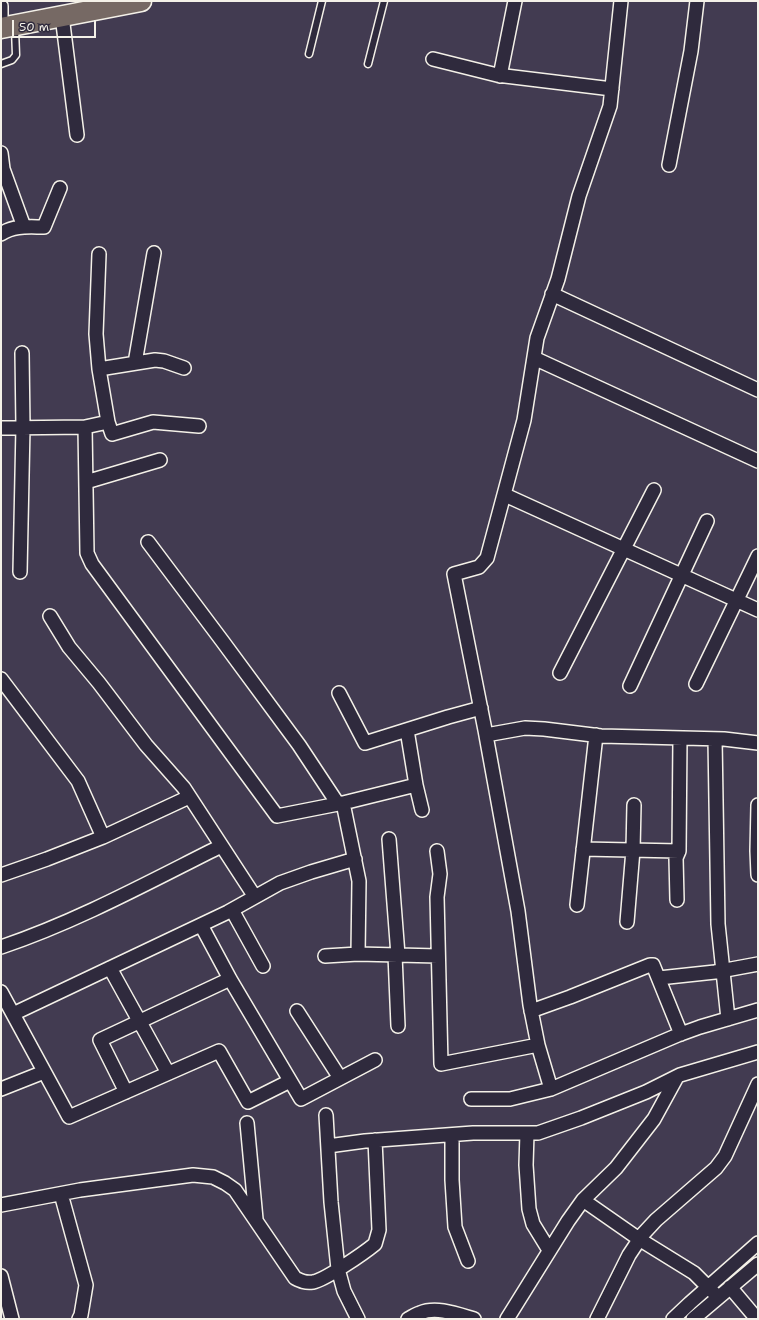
<!DOCTYPE html>
<html>
<head>
<meta charset="utf-8">
<style>
	body { margin:0 }
	#map { position:relative; width:759px; height:1320px; overflow:hidden; background:#423b51; font-family:"Shantell Sans",sans-serif }
	canvas { display:block }
	.frame { position:absolute; inset:0; border:2px solid #f4f1e8; pointer-events:none }
	.scale { position:absolute; left:12px; top:20px; width:84px; height:18px; box-sizing:border-box; border:2px solid #f4f1e8; border-top:0; padding-left:5px; font-size:12px; line-height:14px; white-space:nowrap; color:#f4f1e8; -webkit-text-stroke:3px #2f2a3d; paint-order:stroke }
</style>
</head>
<body>
<div id="map">
<canvas width="759" height="1320"></canvas>
<div class="frame"></div>
<div class="scale">50 m</div>
</div>
<script>
const context = document.querySelector('canvas').getContext('2d');
context.lineJoin = 'round';
function trace(path, color, width, dash) {
  context.strokeStyle = color;
  context.lineWidth = width;
  context.lineCap = dash ? 'butt' : 'round';
  context.setLineDash(dash || []);
  context.stroke(path);
}
const lane = new Path2D(`
	M309 54 322 1
	M1 64 12 60 16 55 15 29
	M368 64 384 1`);
const street = new Path2D(`
	M1 6V20
	M62 16 77 135
	M433 59 497 75 612 89
	M500 76 515 1
	M1 153 3 169 24 227
	M669 165 691 51 697 1
	M1 234C14 225 29 227 44 227L60 188
	M552 294 758 390
	M534 358 758 461
	M135 363 154 253
	M99 369 155 360 164 361 184 368
	M108 422 112 434 153 422 199 426
	M85 427 108 422 99 369 96 334 99 254
	M1 428 85 427 87 553 92 564 277 816 343 803 416 785
	M86 482 160 460
	M505 495 758 610
	M148 542 223 642 299 745 338 804
	M20 572 23 427 22 353
	M50 616 69 647 99 683 146 745 184 788 255 897
	M560 673 654 490
	M1 679 78 781 103 837
	M696 684 758 556
	M630 686 707 521
	M339 693 365 743 448 717 481 708
	M407 730 416 785 422 810
	M486 735 525 728 544 729 601 736 724 739 758 743
	M715 739 718 924 728 1019
	M343 803 359 881 358 954
	M758 805 757 851 758 875
	M389 839 398 955
	M583 849 679 851
	M437 851 440 874 437 897 441 1064 538 1045
	M1 875 47 859 103 837 189 797
	M677 900 676 858 679 851 680 738
	M577 905 596 735
	M232 910 263 966
	M627 922 633 850 634 805
	M201 925 230 979 301 1099 375 1060
	M1 947C78 921 149 882 221 846
	M395 955 398 1026
	M325 956 358 954 438 956
	M110 968 168 1073
	M659 978 715 972 758 964
	M1 992 69 1117 219 1051 248 1102 290 1081
	M297 1011 340 1078
	M531 1011 570 997 650 965H653L681 1034
	M13 1014 228 912 280 883 311 872 355 859
	M1 1089 44 1072
	M551 1089 538 1045 530 1005 518 911 485 730 454 574 479 567 487 558 524 420 537 338 558 279 579 196 610 106 621 1
	M126 1092 100 1040 230 979
	M471 1099H510L551 1089 678 1035 700 1027 758 1010
	M326 1115 331 1202 338 1269 344 1291 358 1319
	M247 1123 256 1219
	M527 1133 526 1165 529 1209 533 1224 549 1250
	M452 1135V1180L455 1227 468 1261
	M328 1146 365 1141 473 1133H538L581 1118 646 1092 680 1075 758 1052
	M61 1194 86 1285 81 1315 79 1319
	M583 1200 639 1239 694 1273 718 1297
	M1 1205 80 1190 193 1175 213 1177 225 1183 235 1190 295 1278C301 1281 305 1283 313 1282 325 1280 364 1253 375 1244L379 1230 375 1140
	M1 1276 12 1319
	M730 1287 757 1319
	M408 1319C412 1317 416 1314 420 1313 436 1306 457 1314 474 1319
	M507 1319 568 1221 583 1200 616 1168 654 1119 677 1077
	M597 1319 629 1255 643 1234 656 1220 716 1168 725 1156 758 1084
	M673 1319 690 1303 758 1243
	M693 1319 758 1264`);
const primary = new Path2D(`
	M1 28 141 1`);
trace(lane, '#f4f1e8', 9);
trace(street, '#f4f1e8', 16);
trace(primary, '#f4f1e8', 23);
trace(lane, '#2f2a3d', 6);
trace(street, '#2f2a3d', 13);
trace(primary, '#766964', 20);
</script>
</body>
</html>
